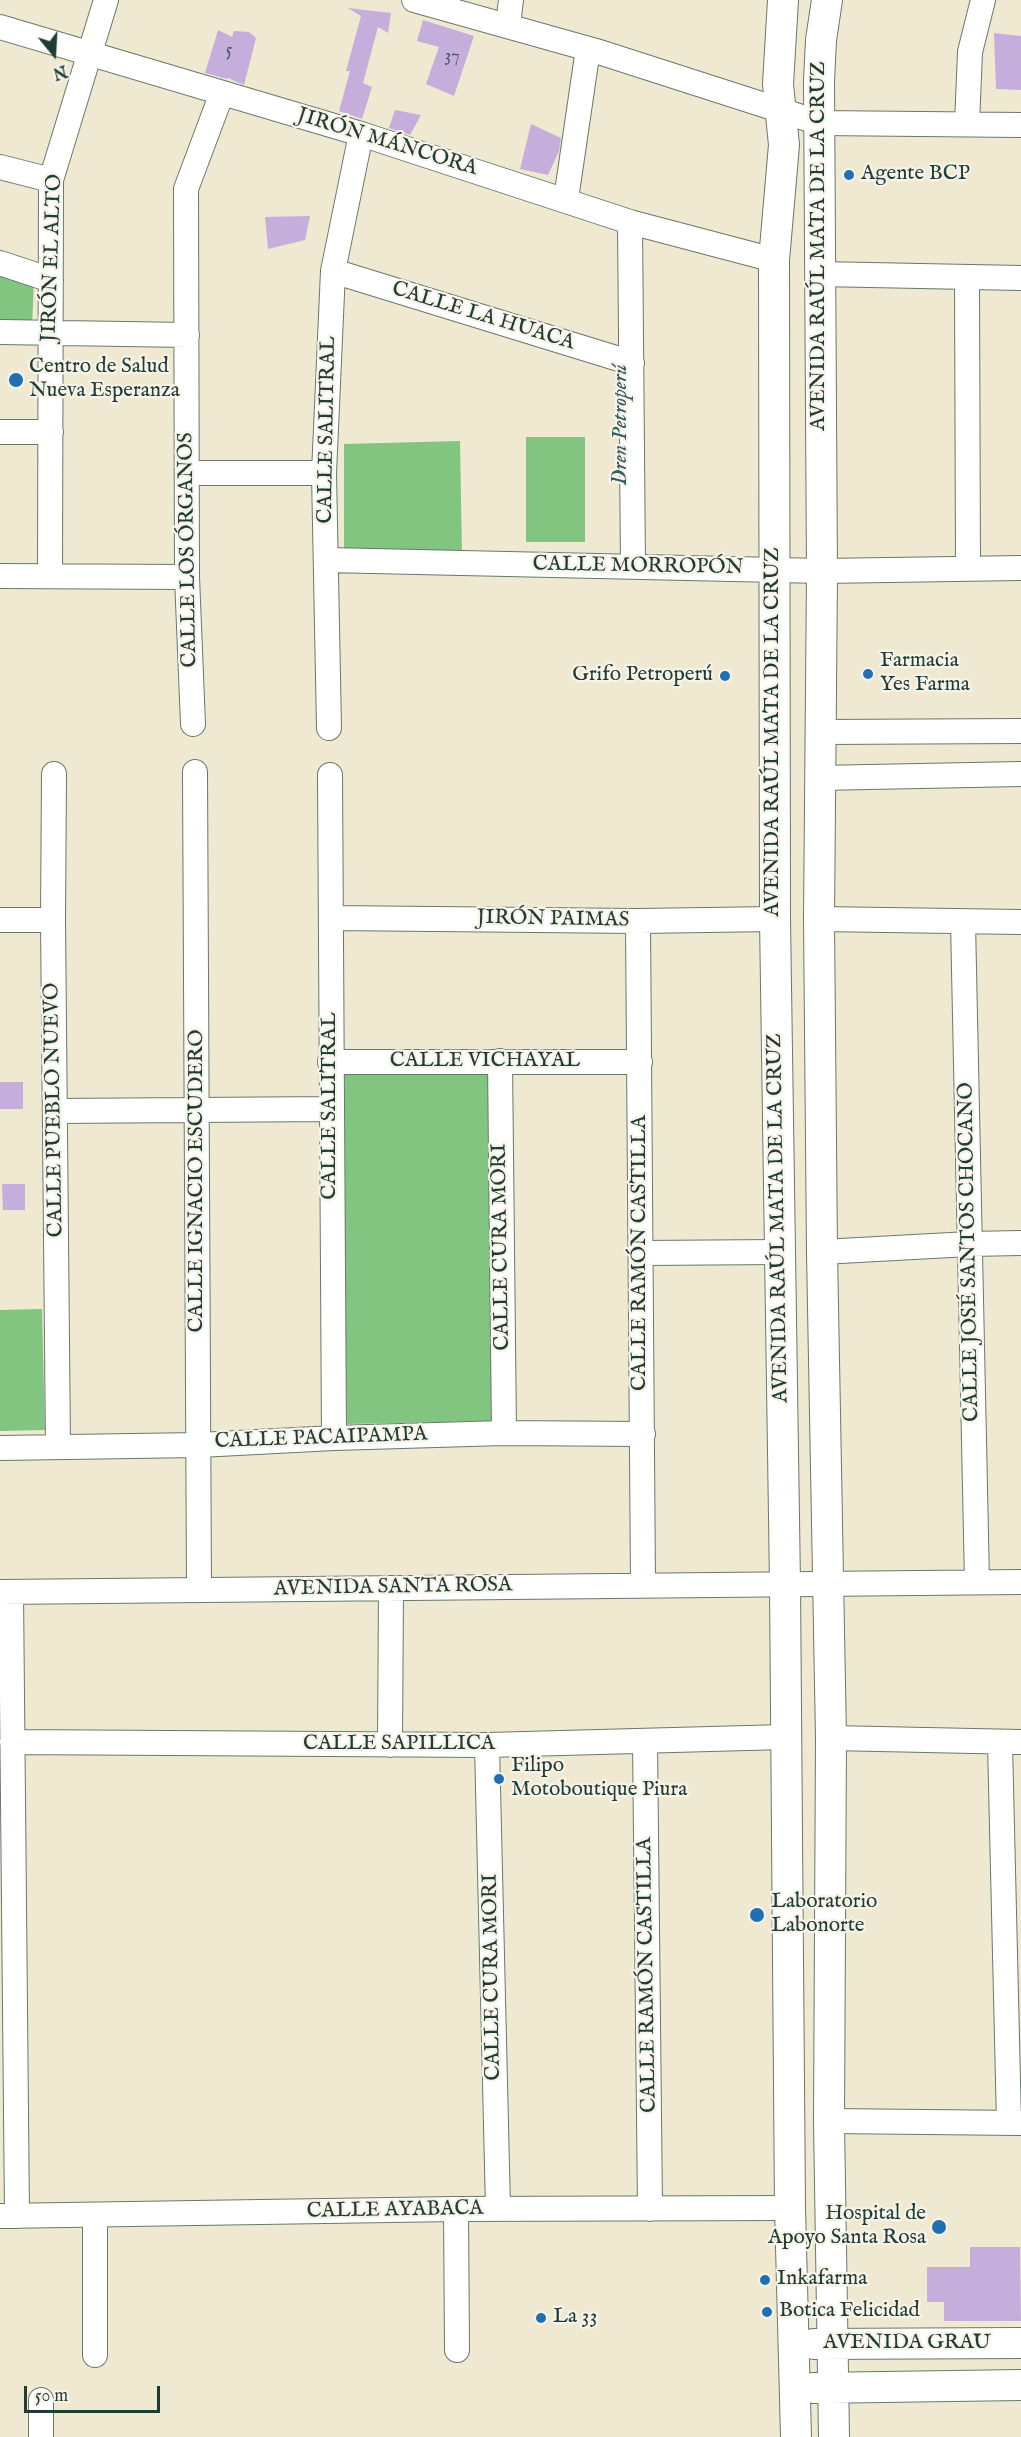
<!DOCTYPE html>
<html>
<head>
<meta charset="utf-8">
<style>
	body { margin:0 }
	#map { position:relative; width:1021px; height:2437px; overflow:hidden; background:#efe9d1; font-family:"IM FELL English",serif }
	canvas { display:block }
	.north { position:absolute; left:24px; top:24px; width:60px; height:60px; -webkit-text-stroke:4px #f7f3e8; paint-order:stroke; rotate:162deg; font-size:16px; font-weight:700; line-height:24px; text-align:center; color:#1f3d34 }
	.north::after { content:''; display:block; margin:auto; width:21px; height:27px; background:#1f3d34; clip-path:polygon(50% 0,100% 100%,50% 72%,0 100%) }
	.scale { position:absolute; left:24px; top:2386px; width:136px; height:27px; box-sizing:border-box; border:3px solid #1f3d34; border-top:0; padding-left:8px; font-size:18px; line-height:21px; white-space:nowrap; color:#1f3d34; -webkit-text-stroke:4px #f7f3e8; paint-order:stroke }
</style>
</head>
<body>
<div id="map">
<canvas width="1021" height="2437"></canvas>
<div class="north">N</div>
<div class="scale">50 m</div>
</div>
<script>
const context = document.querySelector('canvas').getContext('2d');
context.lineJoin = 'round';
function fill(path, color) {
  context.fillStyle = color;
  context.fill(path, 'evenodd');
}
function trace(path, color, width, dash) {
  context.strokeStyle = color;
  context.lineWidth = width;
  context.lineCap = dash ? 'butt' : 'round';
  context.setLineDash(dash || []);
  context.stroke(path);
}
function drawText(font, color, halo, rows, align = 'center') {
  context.font = font + ' "IM FELL English",serif';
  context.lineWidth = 4.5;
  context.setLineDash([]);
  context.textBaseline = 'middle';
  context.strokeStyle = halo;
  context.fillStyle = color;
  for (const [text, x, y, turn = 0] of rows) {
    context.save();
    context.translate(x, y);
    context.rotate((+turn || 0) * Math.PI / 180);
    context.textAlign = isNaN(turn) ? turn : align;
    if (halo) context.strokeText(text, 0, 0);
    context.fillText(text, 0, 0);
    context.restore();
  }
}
const green = new Path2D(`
	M0 268 34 279 32 328 0 326Z
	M526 437H585V542H526Z
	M460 441 462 555 344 552V444Z
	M490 1073 495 1421 347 1424 341 1074Z
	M42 1309 45 1430 0 1431V1310Z`);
const building = new Path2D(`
	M348 8 391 13 388 33 378 27 363 83 372 87 362 119 339 111 350 71H346L361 16Z
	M423 20 474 36 454 96 426 84 439 47 417 41Z
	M218 30 232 37 234 31 249 32 256 38 244 85 228 78 227 79 205 73Z
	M994 33 1021 36V90L996 89Z
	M395 110 421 115 410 135 389 128Z
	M531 124 561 138 559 151 548 175 520 169Z
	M310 216 305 240 268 249 265 217Z
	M0 1082H23V1109H0Z
	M2 1184H25V1210H3Z
	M970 2247H1020L1021 2321H944V2302H927V2267H970Z`);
const minor = new Path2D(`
	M414 0 596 51 820 123 1021 125
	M508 25 511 0
	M0 27 361 134 630 222 774 260
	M967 124 970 52 983 0
	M0 167 51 180
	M566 199 588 49
	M630 222 633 566
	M0 263 51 280
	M333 271 632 363
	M819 274 1021 278
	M967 278 968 568
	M0 332 187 335
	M0 432H51
	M187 473H324
	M327 560 822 571 1021 568
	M0 576 187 577
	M50 576 51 180 106 0
	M193 724 187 577 186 189 222 93
	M329 728 324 473 333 271 361 134
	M822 732 1021 731
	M195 772 199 1590
	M54 774 53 920 58 1447
	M330 775 334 1438
	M819 778 1021 774
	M331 918 638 921 775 919
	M819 919 1021 922
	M0 920H53
	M638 921 643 1585
	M963 922 977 1582
	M500 1061 504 1433
	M330 1062H640
	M55 1111 331 1109
	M822 1252 969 1244 1021 1243
	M642 1253 779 1252
	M0 1448 199 1445 334 1438 504 1433 643 1434
	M0 1592 1021 1582
	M11 1592 17 2216
	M831 1738 1021 1742
	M645 1741 650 2209
	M12 1742 487 1745 785 1737
	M1000 1743 1009 2123
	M390 1745 391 1588
	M487 1745 498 2209
	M829 2121 1021 2123
	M456 2209 457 2350
	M95 2215V2355
	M0 2216 456 2209 790 2208
	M41 2400V2437`);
const major = new Path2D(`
	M783 0 778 84 784 145 774 260 775 919 785 1584 790 2208 796 2437
	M827 0 821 40 819 81 822 574 819 919 822 1252 831 1738 829 2121 834 2437
	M814 2344 1021 2343
	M814 2388 1021 2385`);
const markers = [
	[849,175,6,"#1f6fb2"],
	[16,380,8,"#1f6fb2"],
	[868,674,6,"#1f6fb2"],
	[725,676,6,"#1f6fb2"],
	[499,1779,6,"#1f6fb2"],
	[757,1915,8,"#1f6fb2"],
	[939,2227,8,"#1f6fb2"],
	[765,2280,6,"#1f6fb2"],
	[767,2312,6,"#1f6fb2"],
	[541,2318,6,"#1f6fb2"]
];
const numberNames = [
	["5",229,51],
	["37",452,57]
];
const streetNames = [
	["JIRÓN MÁNCORA",387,143,17],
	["AVENIDA RAÚL MATA DE LA CRUZ",820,246,-90],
	["JIRÓN EL ALTO",53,258,-88],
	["CALLE LA HUACA",483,317,17],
	["CALLE SALITRAL",328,430,-89],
	["CALLE LOS ÓRGANOS",189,550,-91],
	["CALLE MORROPÓN",638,567,1],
	["AVENIDA RAÚL MATA DE LA CRUZ",774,732,-90],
	["JIRÓN PAIMAS",553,920,1],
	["CALLE VICHAYAL",485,1062],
	["CALLE SALITRAL",331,1106,-90],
	["CALLE PUEBLO NUEVO",55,1110,-91],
	["CALLE IGNACIO ESCUDERO",198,1181,-90],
	["AVENIDA RAÚL MATA DE LA CRUZ",779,1218,-91],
	["CALLE CURA MORI",502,1247,-91],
	["CALLE JOSÉ SANTOS CHOCANO",970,1252,-91],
	["CALLE RAMÓN CASTILLA",641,1253,-90],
	["CALLE PACAIPAMPA",321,1439,-2],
	["AVENIDA SANTA ROSA",393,1588,-1],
	["CALLE SAPILLICA",399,1745],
	["CALLE RAMÓN CASTILLA",648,1975,-91],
	["CALLE CURA MORI",493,1977,-91],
	["CALLE AYABACA",395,2211,-1],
	["AVENIDA GRAU",907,2344]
];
const poiNames = [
	["Agente BCP",861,175],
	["Centro de Salud",29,368],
	["Nueva Esperanza",29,392],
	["Farmacia",880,662],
	["Yes Farma",880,686],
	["Grifo Petroperú",713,676,"right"],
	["Filipo",511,1767],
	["Motoboutique Piura",511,1791],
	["Laboratorio",771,1903],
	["Labonorte",771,1927],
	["Hospital de",926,2215,"right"],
	["Apoyo Santa Rosa",926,2239,"right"],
	["Inkafarma",777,2280],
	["Botica Felicidad",779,2312],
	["La 33",553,2318]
];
const waterNames = [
	["Dren Petroperú",621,425,-90]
];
fill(green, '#81c580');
fill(building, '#c5aedb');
trace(minor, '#68796b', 26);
trace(major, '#68796b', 32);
trace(minor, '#fff', 24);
trace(major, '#fff', 30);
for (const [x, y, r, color] of markers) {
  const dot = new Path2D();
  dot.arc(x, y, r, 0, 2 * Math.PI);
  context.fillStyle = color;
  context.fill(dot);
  trace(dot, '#f7f3e8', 2);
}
drawText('18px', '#48595e', null, numberNames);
drawText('21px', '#1f3d34', '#f7f3e8', streetNames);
drawText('21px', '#1f3d34', '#f7f3e8', poiNames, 'left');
drawText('italic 22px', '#305d60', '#f7f3e8', waterNames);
</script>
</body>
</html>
